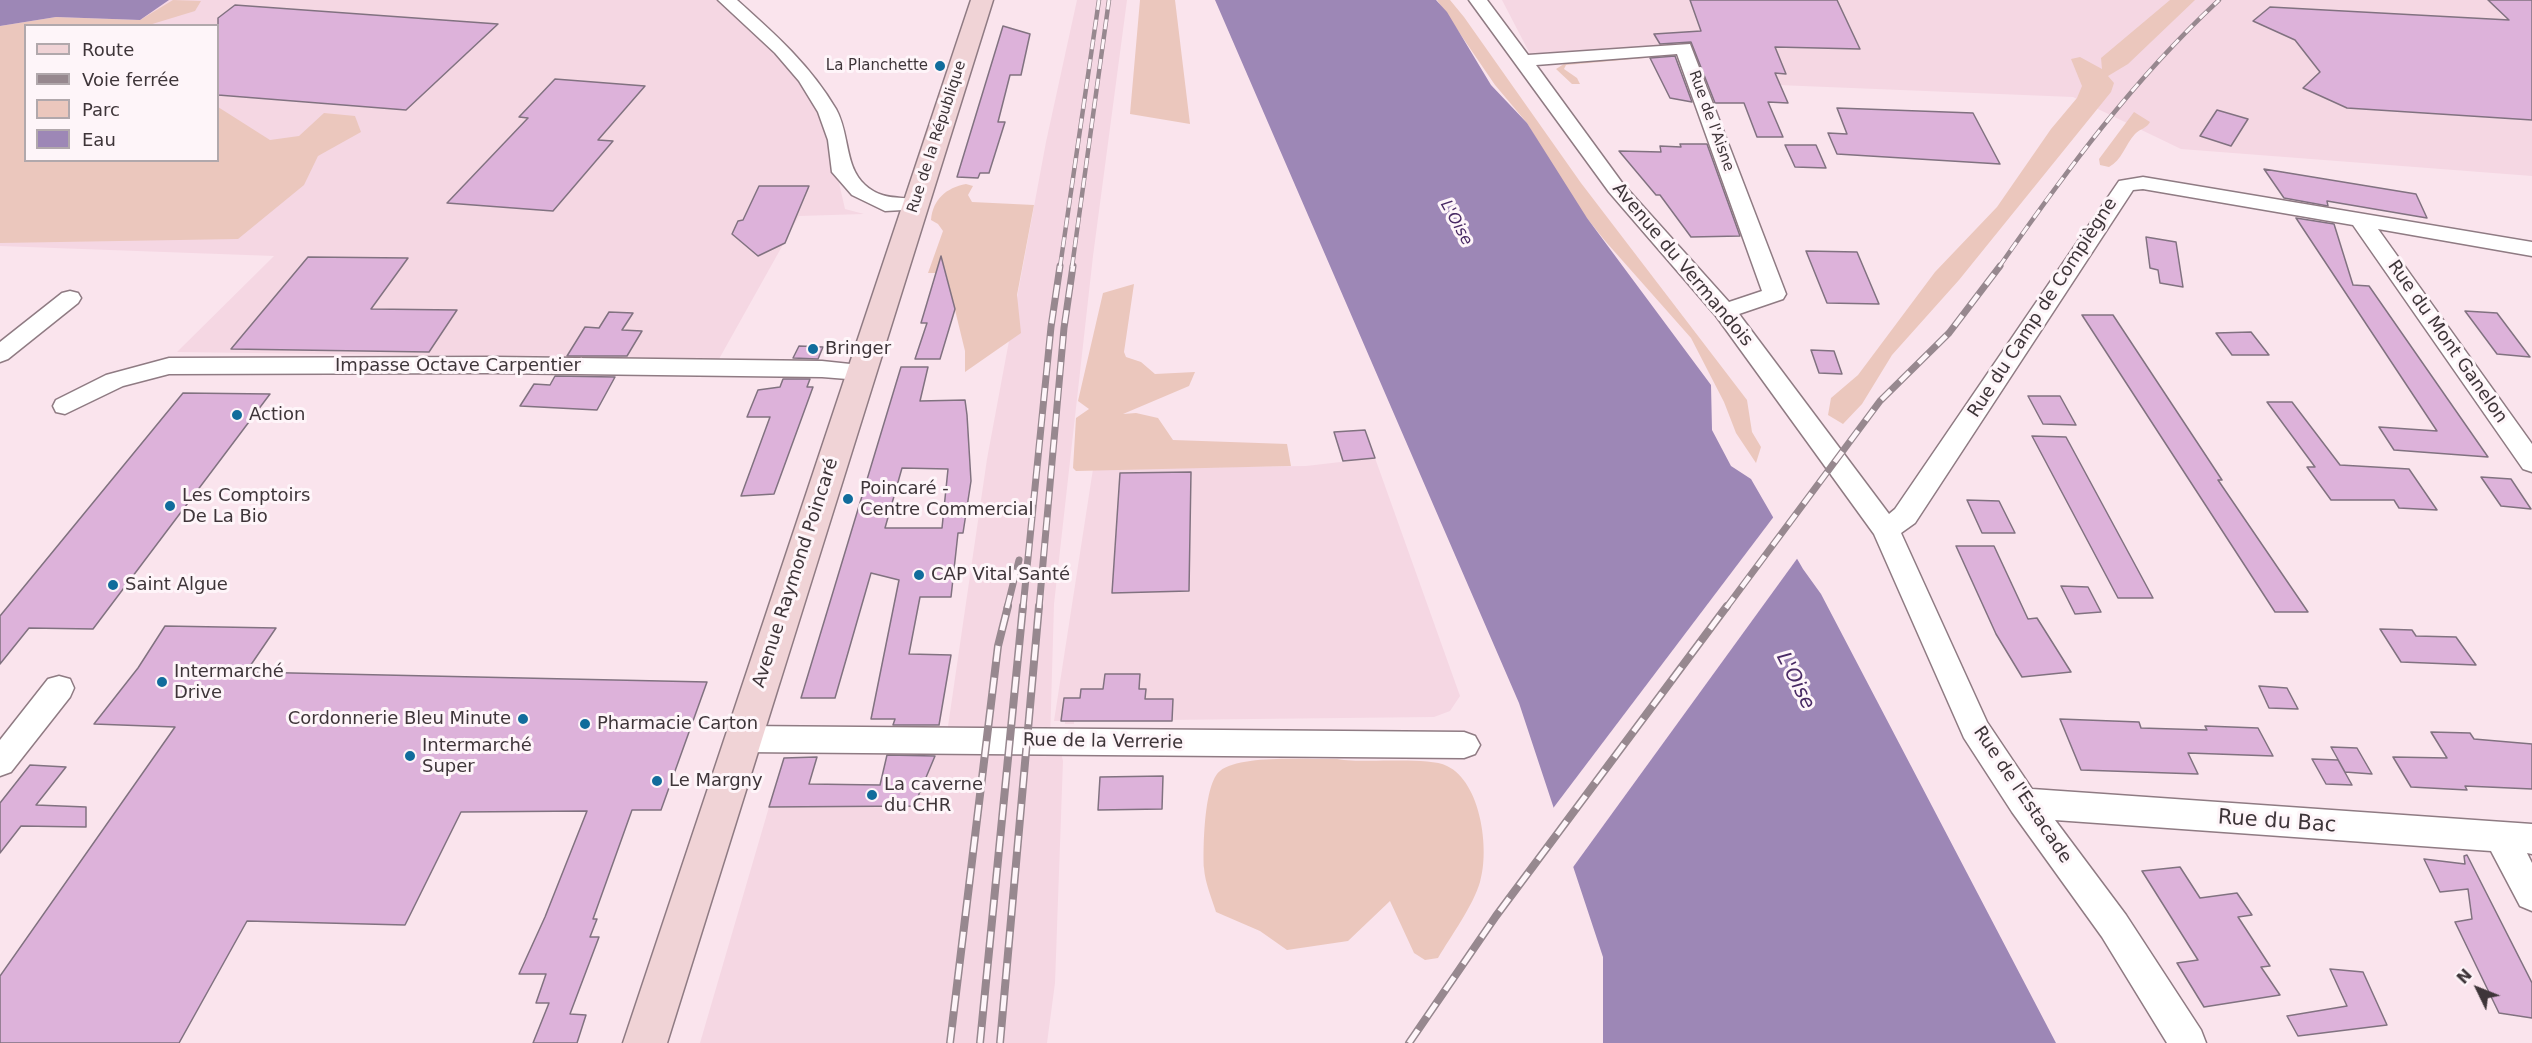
<!DOCTYPE html>
<html>
<head>
<meta charset="utf-8">
<style>
	body { margin:0 }
	#map { position:relative; width:2532px; height:1043px; overflow:hidden; background:#fae4ed; font-family:"DejaVu Sans",sans-serif }
	canvas { display:block }
	.legend { position:absolute; left:24px; top:24px; width:195px; height:138px; box-sizing:border-box; background:#fef5f9; border:2px solid #b1a8ac; margin:0; padding:8px 10px; list-style:none; font-size:18px; color:#3e3539 }
	.legend li { display:flex; align-items:center; gap:12px; height:30px }
	.legend b { width:30px; border:2px solid #b1a8ac }
	.north { position:absolute; left:2448px; top:959px; width:60px; height:60px; -webkit-text-stroke:4px #fef5f9; paint-order:stroke; rotate:313deg; font-size:16px; font-weight:700; line-height:24px; text-align:center; color:#3e3539 }
	.north::after { content:''; display:block; margin:auto; width:21px; height:27px; background:#3e3539; clip-path:polygon(50% 0,100% 100%,50% 72%,0 100%) }
</style>
</head>
<body>
<div id="map">
<canvas width="2532" height="1043"></canvas>
<ul class="legend">
<li><b style="height:8px;background:#f0d3d6"></b>Route</li>
<li><b style="height:8px;background:#97888f"></b>Voie ferrée</li>
<li><b style="height:16px;background:#ebc7bd"></b>Parc</li>
<li><b style="height:16px;background:#9d87b6"></b>Eau</li>
</ul>
<div class="north">N</div>
</div>
<script>
const context = document.querySelector('canvas').getContext('2d');
context.lineJoin = 'round';
function fill(path, color) {
  context.fillStyle = color;
  context.fill(path, 'evenodd');
}
function trace(path, color, width, dash) {
  context.strokeStyle = color;
  context.lineWidth = width;
  context.lineCap = dash ? 'butt' : 'round';
  context.setLineDash(dash || []);
  context.stroke(path);
}
function drawText(font, color, halo, rows, align = 'center') {
  context.font = font + ' "DejaVu Sans",sans-serif';
  context.lineWidth = 6;
  context.setLineDash([]);
  context.textBaseline = 'middle';
  context.strokeStyle = halo;
  context.fillStyle = color;
  for (const [text, x, y, turn = 0] of rows) {
    context.save();
    context.translate(x, y);
    context.rotate((+turn || 0) * Math.PI / 180);
    context.textAlign = isNaN(turn) ? turn : align;
    if (halo) context.strokeText(text, 0, 0);
    context.fillText(text, 0, 0);
    context.restore();
  }
}
const built = new Path2D(`
	M166 0H717L782 57 805 84 825 122 845 209 864 214 799 216 719 359 177 352 274 256 0 246V169L26 160H218V26L127 25Z
	M1077 0H1127L1093 256 1054 604 1050 741H1058L1063 761 1055 983 1047 1043H700L769 807 914 806 934 758 946 740 987 459 1046 142Z
	M1502 0H2532V176L2181 149 2073 97 1704 82 1688 46 1530 54Z
	M1375 458 1460 696 1450 711 1434 717 1074 721V724H1065V721H1054L1093 469 1306 466Z`);
const green = new Path2D(`
	M173 0 201 1 195 11 149 25 26 26V160H218V107L270 140 299 136 324 113 355 116 361 132 318 156 304 185 238 239 0 243V26L56 17 140 20Z
	M1140 0H1175L1190 124 1130 114Z
	M1437 0H1450L1464 17 1581 183 1747 400 1752 432 1761 447 1756 463 1736 433 1724 402 1691 338 1606 242 1573 201 1527 123 1495 85Z
	M2170 0H2195L2128 64 2108 76 2114 83 2111 92 1959 280 1892 355 1862 404 1843 424 1828 415 1831 398 1858 375 1935 272 1997 207 2051 129 2077 98 2082 86 2071 59 2080 57 2102 69 2101 58Z
	M1642 57 1645 58 1566 65 1564 69 1577 78 1580 84H1572L1556 69 1567 62Z
	M2134 112 2150 122C2147 128 2140 129 2135 134 2125 145 2122 160 2109 167L2100 165 2099 159Z
	M966 184 973 186 968 195 972 202 1034 205 1017 295 1021 333 965 372V351L946 273H928L943 231 938 224 931 220C933 199 946 188 966 184Z
	M1134 284 1124 352 1126 357 1141 362 1155 374 1195 372 1189 386 1123 414 1136 413 1158 418 1173 440 1287 444 1291 466 1076 471 1073 468 1076 418 1089 409 1078 401 1103 293Z
	M1337 759C1365 764 1426 756 1447 766 1481 782 1490 850 1480 882 1473 906 1451 936 1438 958L1425 960 1414 953 1390 901 1348 941 1287 950 1260 931 1216 912C1212 899 1205 883 1204 868 1203 848 1204 783 1220 771 1240 754 1310 760 1337 759Z`);
const water = new Path2D(`
	M0 0H169L140 20 56 17 0 26Z
	M1215 0H1436L1447 12 1491 85 1527 123 1587 218 1711 385 1712 430 1731 466 1751 479 1803 569 1821 594 2056 1043H1603V957L1519 703Z`);
const pier = new Path2D(`
	M1775 515 1799 556 1571 870 1551 811Z`);
const building = new Path2D(`
	M1690 0H1837L1860 49 1775 47 1786 74 1775 73 1788 103 1768 102 1783 137H1757L1744 103H1715L1691 42 1660 44 1654 34 1701 31Z
	M2488 0H2532V120L2347 108 2303 88 2320 72 2295 40 2253 21 2270 7 2509 20Z
	M235 5 498 24 406 110 218 95V18Z
	M1003 26 1030 34 1021 75H1010L998 122H1005L989 173H980L978 178 957 177Z
	M1675 56 1692 102 1670 98 1650 58Z
	M555 79 645 86 598 140 613 141 553 211 447 203 528 118 519 117Z
	M1837 108 1973 113 2000 164 1837 154 1828 133 1847 134Z
	M2217 110 2248 119 2231 146 2200 136Z
	M1680 144H1707L1740 236 1691 237 1660 195H1656L1619 151 1661 152 1660 146 1681 147Z
	M1785 145H1816L1826 168 1795 167Z
	M2264 169 2416 194 2427 218 2327 201 2328 206 2284 198Z
	M759 186H809L785 243 758 256 732 234 738 221 743 220Z
	M2296 218 2334 224 2353 285 2369 286 2488 457 2394 450 2379 427 2437 431Z
	M2146 237 2176 242 2183 287 2160 283 2158 270 2150 268Z
	M1806 251 1857 252 1879 304 1827 303Z
	M941 256 955 309 940 359H915L927 323H921Z
	M308 257 408 258 371 309 457 310 429 352 231 349Z
	M2465 311 2497 313 2530 357 2497 354Z
	M609 312 633 313 622 330 642 331 627 356H567L585 327 599 328Z
	M2082 315H2113L2222 480H2218L2308 612H2275Z
	M2251 332 2269 355H2232L2216 333Z
	M799 346 823 347 818 359 793 358Z
	M1811 350 1834 351 1842 374 1819 373Z
	M901 367H928L920 401 965 400 967 415 971 481 963 533H958L951 597H920L909 654 951 655 939 725H893L895 719H871L899 580 871 573 835 698H801ZM902 468 948 469 942 528H885Z
	M555 376 615 377 597 410 520 406 534 384 550 385Z
	M783 379H810L807 387H813L774 494 741 496 770 417H747L758 390 780 387Z
	M183 393 270 394 93 629 29 628 0 664V616Z
	M2028 396H2060L2076 425 2043 424Z
	M2267 402H2292L2340 465 2409 469 2437 510 2399 508 2394 500H2331L2307 467H2315Z
	M1365 430 1375 458 1343 461 1334 432Z
	M2032 436 2066 437 2153 598H2118Z
	M1191 472 1189 591 1112 593 1120 473Z
	M2481 477 2511 479 2531 509 2501 506Z
	M1967 500 1999 501 2015 533H1982Z
	M1956 546H1994L2028 619 2037 618 2071 672 2022 677 1996 634Z
	M2061 586 2088 587 2101 612 2075 614Z
	M165 626 276 628 246 672 707 682 661 810H632L593 919H597L590 937H599L570 1014 586 1015 577 1043H533L549 1003H536L546 974H519L545 917 587 811 461 812 405 925 247 921 179 1043H0V976L175 727 94 724 138 668Z
	M2380 629 2412 630 2416 636 2456 637 2476 665 2401 662Z
	M1105 674H1140L1139 689H1146L1145 699H1173L1172 721H1061L1064 698H1080L1081 689H1103Z
	M2259 686 2287 688 2298 709 2269 708Z
	M2060 719 2139 722 2141 728 2207 730 2205 726 2258 728 2273 756 2188 753 2198 774 2081 770Z
	M2431 732 2470 733 2474 739 2532 744V789L2465 786 2467 790 2411 787 2393 757 2447 758Z
	M2331 747 2357 748 2372 774 2345 772Z
	M887 755 935 756 914 806 769 807 784 758 817 757 809 784 880 785Z
	M2312 759 2338 760 2352 785 2326 784Z
	M30 765 66 767 36 805 86 807V827L21 826 0 853V803Z
	M1163 776 1162 809 1098 810 1100 777Z
	M2467 855 2532 983V1018L2499 1013 2455 922 2472 919 2468 889 2440 892 2424 859 2465 864 2464 856Z
	M2180 867 2200 898 2237 893 2252 915 2238 917 2270 966 2261 967 2280 995 2204 1007 2177 963 2198 960 2142 871Z
	M2330 969 2363 972 2387 1025 2298 1036 2287 1016 2347 1006Z`);
const minor = new Path2D(`
	M718 0H737C775 34 810 65 836 109 850 134 844 166 865 185 884 202 900 195 921 201L925 205 921 209 885 211 852 195 832 172 828 140 818 112 799 81 775 53Z
	M1469 0H1487L1528 55 1690 44 1786 294 1783 299 1739 314 1889 514 1895 509 2119 181 2143 177 2532 242V256L2378 229 2532 444V472L2523 469 2353 225 2143 189 2133 190 1915 523 1901 533 1987 722 2032 789 2532 824V854L2527 853 2532 863V911L2520 906 2491 851 2055 820 2126 915 2201 1030 2206 1043H2167L2102 937 2012 812 1964 738 1874 534 1716 316 1609 192ZM1677 54 1762 291 1729 302 1623 184 1536 65Z
	M70 291 78 293 81 298 78 303 8 359 0 362V342L62 293Z
	M493 357 822 361 869 366 872 372 869 378 860 380 822 377 493 373 169 374 123 386 65 414 56 412 53 406 56 400 106 375 169 358Z
	M59 676 70 679 74 688 70 697 11 772 0 776V740L48 679Z
	M742 726 1464 732 1475 736 1480 745 1475 754 1464 758 742 752 731 748 727 739 731 730Z`);
const secondary = new Path2D(`
	M971 0H993L667 1043H623Z`);
const railFar2 = new Path2D(`
	M1060 267 1099 0
	M1072 267 1109 0
	M1999 267C2066 171 2133 80 2219 0`);
const railFar1 = new Path2D(`
	M1007 608 1019 560
	M1023 608 1051 327 1060 266
	M1039 608 1064 328 1073 266
	M1726 608 1880 401 1949 333 2000 266`);
const rail = new Path2D(`
	M950 1043 998 646 1008 606
	M980 1043 1023 606
	M1000 1043 1039 606
	M1409 1043 1496 916 1727 606`);
const markers = [
	[940,66,6,"#116c9c"],
	[813,349,6,"#116c9c"],
	[237,415,6,"#116c9c"],
	[848,499,6,"#116c9c"],
	[170,506,6,"#116c9c"],
	[919,575,6,"#116c9c"],
	[113,585,6,"#116c9c"],
	[162,682,6,"#116c9c"],
	[523,719,6,"#116c9c"],
	[585,724,6,"#116c9c"],
	[410,756,6,"#116c9c"],
	[657,781,6,"#116c9c"],
	[872,795,6,"#116c9c"]
];
const farPoinames = [
	["La Planchette",928,66]
];
const farStreetnames = [
	["Rue de l'Aisne",1711,121,70],
	["Rue de la République",937,137,-72]
];
const farWaternames = [
	["L'Oise",1456,223,61]
];
const streetNames = [
	["Avenue du Vermandois",1682,265,50],
	["Rue du Camp de Compiègne",2043,308,-57],
	["Rue du Mont Ganelon",2447,342,55],
	["Impasse Octave Carpentier",458,366],
	["Avenue Raymond Poincaré",796,573,-72],
	["Rue de la Verrerie",1103,742,1],
	["Rue de l'Estacade",2022,795,56]
];
const poiNames = [
	["Bringer",825,349],
	["Action",249,415],
	["Poincaré -",860,489],
	["Centre Commercial",860,510],
	["Les Comptoirs",182,496],
	["De La Bio",182,517],
	["CAP Vital Santé",931,575],
	["Saint Algue",125,585],
	["Intermarché",174,672],
	["Drive",174,693],
	["Cordonnerie Bleu Minute",511,719,"right"],
	["Pharmacie Carton",597,724],
	["Intermarché",422,746],
	["Super",422,767],
	["Le Margny",669,781],
	["La caverne",884,785],
	["du CHR",884,806]
];
const waterNames = [
	["L'Oise",1795,681,63]
];
const nearStreetnames = [
	["Rue du Bac",2277,822,4]
];
fill(built, '#f5d7e3');
fill(green, '#ebc7bd');
fill(water, '#9d87b6');
fill(pier, '#fae4ed');
fill(building, '#ddb2da');
trace(building, '#817280', 1.5);
trace(minor, '#8f7b83', 3);
trace(secondary, '#8f7b83', 3);
fill(minor, '#fff');
fill(secondary, '#f0d3d6');
trace(railFar2, '#97888f', 4.5);
trace(railFar1, '#97888f', 7);
trace(rail, '#97888f', 8);
trace(railFar2, '#fef5f9', 3, [10]);
trace(railFar1, '#fef5f9', 4.5, [13]);
trace(rail, '#fef5f9', 5, [16]);
for (const [x, y, r, color] of markers) {
  const dot = new Path2D();
  dot.arc(x, y, r, 0, 2 * Math.PI);
  context.fillStyle = color;
  context.fill(dot);
  trace(dot, '#fef5f9', 2);
}
drawText('15px', '#3e3539', '#fef5f9', farPoinames, 'right');
drawText('15px', '#3e3539', '#fef5f9', farStreetnames);
drawText('italic 16px', '#482964', '#fef5f9', farWaternames);
drawText('18px', '#3e3539', '#fef5f9', streetNames);
drawText('18px', '#3e3539', '#fef5f9', poiNames, 'left');
drawText('italic 20px', '#482964', '#fef5f9', waterNames);
drawText('21px', '#3e3539', '#fef5f9', nearStreetnames);
</script>
</body>
</html>
